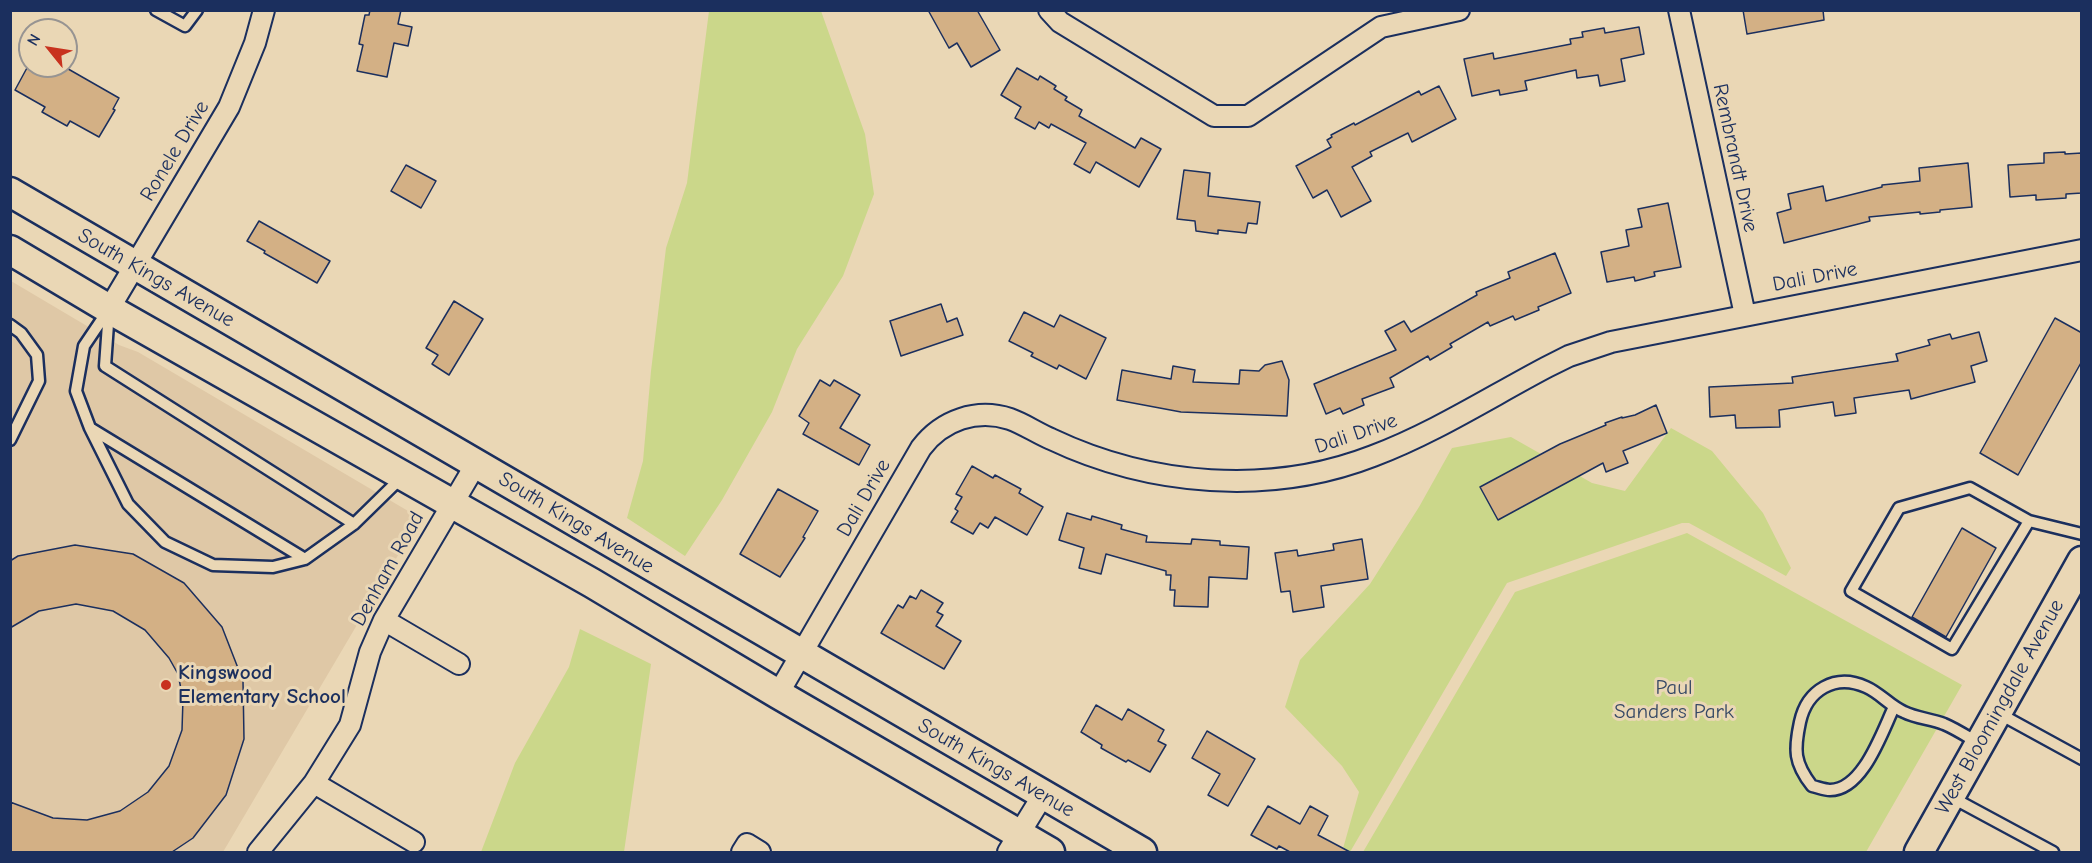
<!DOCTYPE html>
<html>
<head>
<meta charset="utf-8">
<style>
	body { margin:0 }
	#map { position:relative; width:2092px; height:863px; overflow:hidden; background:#ead7b5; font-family:"Comic Neue",sans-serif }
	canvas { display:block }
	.frame { position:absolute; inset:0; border:12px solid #1b2f5e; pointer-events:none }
	.north { position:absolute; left:18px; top:18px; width:60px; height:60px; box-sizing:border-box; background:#ead7b5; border:2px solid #979492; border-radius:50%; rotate:300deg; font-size:16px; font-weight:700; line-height:24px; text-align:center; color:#1b2f5e }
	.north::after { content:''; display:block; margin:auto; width:21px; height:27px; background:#c8321e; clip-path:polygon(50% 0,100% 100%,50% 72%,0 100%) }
</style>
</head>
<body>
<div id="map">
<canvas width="2092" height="863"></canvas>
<div class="frame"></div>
<div class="north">N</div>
</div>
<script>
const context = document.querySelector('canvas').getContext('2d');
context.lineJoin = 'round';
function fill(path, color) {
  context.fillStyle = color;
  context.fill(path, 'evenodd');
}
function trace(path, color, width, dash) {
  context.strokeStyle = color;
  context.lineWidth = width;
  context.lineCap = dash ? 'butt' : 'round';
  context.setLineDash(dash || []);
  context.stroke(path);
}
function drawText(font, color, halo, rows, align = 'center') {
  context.font = font + ' "Comic Neue",sans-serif';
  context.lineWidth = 6;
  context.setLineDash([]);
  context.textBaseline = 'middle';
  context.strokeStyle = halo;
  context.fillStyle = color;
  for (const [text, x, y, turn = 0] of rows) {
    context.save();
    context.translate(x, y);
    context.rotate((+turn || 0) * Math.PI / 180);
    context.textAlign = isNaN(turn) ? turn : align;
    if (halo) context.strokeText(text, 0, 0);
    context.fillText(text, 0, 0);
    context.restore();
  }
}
const built = new Path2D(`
	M11 281 119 345 138 352 420 518 223 852H11Z`);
const green = new Path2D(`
	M709 11H821L865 134 874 194 843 276 797 349 772 412 722 500 685 556 627 518 643 461 651 371 666 248 687 183Z
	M1671 428 1712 451 1763 513 1791 568 1786 576 1689 523H1682L1507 583 1350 852H1342L1359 792 1342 766 1285 707 1300 660 1370 584 1419 507 1452 448 1511 437 1592 483 1625 491Z
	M1687 533 1962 685 1866 852H1363L1515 592Z
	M580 629 651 664 624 852H481L515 763 569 667Z`);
const building = new Path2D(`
	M370 10H401L398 24 412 27 408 46 394 43 387 77 357 71 363 45 359 44 365 15H369Z
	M928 10H977L1000 50 971 67 957 43 949 48Z
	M1743 10H1823L1824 20 1747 34Z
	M1639 27 1644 54 1621 59 1625 81 1600 86 1598 75 1577 78 1576 70 1525 81 1527 90 1500 95 1499 90 1472 96 1464 59 1493 53 1494 59 1571 44 1570 39 1583 37 1582 32 1604 28 1605 33Z
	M28 66H63L119 98 113 109 115 110 99 137 70 121 67 126 42 112 45 107 15 90Z
	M1017 68 1038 80 1040 76 1056 86 1054 89 1067 97 1065 100 1082 110 1079 116 1135 148 1141 138 1161 149 1139 187 1096 162 1090 173 1074 164 1086 143 1051 124 1049 128 1039 122 1035 129 1015 118 1021 107 1001 95Z
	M1439 86 1456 119 1412 142 1408 133 1370 152 1372 156 1352 167 1371 201 1341 217 1327 190 1313 198 1296 166 1331 147 1327 140 1332 137 1331 135 1354 123 1355 125 1419 91 1421 95Z
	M2065 152V154L2082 153V193L2066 194V198L2036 200V195L2010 197 2008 165 2044 163V153Z
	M1968 163 1972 207 1940 210V212L1920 214V212L1869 217 1870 221 1784 243 1777 213 1791 209 1788 194 1823 186 1826 201 1882 187V185L1920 181 1919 168Z
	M406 165 436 181 421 208 391 191Z
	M1184 170 1210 173 1208 196 1260 202 1257 224 1248 223 1246 233 1218 230V234L1196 231 1195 221 1177 219Z
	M1668 203 1681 267 1654 272 1655 276 1635 281 1634 277 1607 282 1601 252 1629 246 1626 230 1642 227 1638 209Z
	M259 221 330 261 317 283 264 253 265 251 247 241Z
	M1555 253 1571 293 1538 307 1539 310 1515 320 1513 316 1490 326 1488 322 1450 344 1452 347 1430 360 1428 356 1390 378 1394 387 1362 399 1364 405 1343 414 1340 408 1326 414 1314 384 1396 350 1385 331 1404 321 1411 332 1477 295 1476 292 1510 278 1508 272Z
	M454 301 483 319 449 375 432 364 438 355 426 348Z
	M941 304 947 322 957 318 963 335 901 356 890 321Z
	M1024 312 1054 327 1060 315 1106 338 1086 379 1059 365 1057 369 1031 356 1033 353 1009 341Z
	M2055 318 2082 333V361L2018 475 1980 453Z
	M1979 332 1987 361 1971 366 1975 382 1911 399 1909 390 1854 398 1856 413 1835 416 1833 402 1779 410 1780 427 1736 428 1735 415 1710 417 1709 387 1793 383 1792 377 1898 361 1896 354 1930 345 1928 340 1950 334 1952 339Z
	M1282 361 1289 380 1287 416 1181 412 1117 400 1122 370 1171 379 1173 366 1195 370 1193 382 1239 384 1240 370 1259 371 1265 365Z
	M820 380 830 386 834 380 860 395 840 428 870 445 859 465 803 434 809 423 799 416Z
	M1656 405 1667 433 1623 451 1628 463 1606 472 1603 463 1498 520 1480 487 1560 444 1606 425 1605 423 1622 417V418L1635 415Z
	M972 466 993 478 995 475 1021 489 1019 493 1043 507 1027 535 995 517 988 528 980 523 973 534 951 522 958 511 955 509 962 497 956 494Z
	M778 489 818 511 803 537 805 538 780 577 740 554Z
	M1067 513 1091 520 1092 516 1122 525 1121 529 1147 536 1146 542 1191 544 1192 539 1220 541V545L1249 547 1247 579 1209 577 1208 607 1174 606 1175 590H1170L1171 575H1166V571L1106 554 1101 574 1079 568 1084 548 1059 540Z
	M1962 528 1996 548 1946 637 1912 617Z
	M1362 539 1368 579 1321 586 1324 607 1293 612 1290 591 1281 592 1275 553 1297 550 1298 556 1334 550 1333 544Z
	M75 545 133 554 184 583 222 627 243 681 244 739 226 795 193 838 172 852H10V802L53 818 87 820 120 811 148 792 169 766 182 730 183 699 178 674 169 658 145 630 113 611 76 604 39 611 10 628V561L18 556Z
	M921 590 943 603 937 612 943 615 936 626 961 641 944 669 881 633 898 605 903 608 910 596 916 599Z
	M1096 705 1122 720 1128 709 1164 730 1158 741 1166 745 1150 772 1128 760 1126 762 1101 748 1102 745 1081 732Z
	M1207 731 1255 759 1228 806 1208 795 1220 774 1192 758Z
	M1268 806 1300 824 1310 806 1328 816 1318 835 1350 852H1290L1279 846 1277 849 1251 835Z`);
const lane = new Path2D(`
	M156 10 185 26 197 10
	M109 309 84 346 76 391 90 428 305 559 354 524 402 477
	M109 310 105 366 354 524
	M10 325 21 333 37 355 39 381 10 440
	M90 428 128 504 165 542 213 565 273 567 305 559
	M2029 521 1952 649 1851 591 1899 508 1970 488 2029 521 2082 534
	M1894 707C1882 732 1863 790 1830 790 1825 790 1817 787 1812 786 1794 763 1794 750 1800 722 1807 690 1835 673 1866 687 1880 693 1890 706 1904 712 1916 718 1931 719 1944 724 1956 729 1968 737 1980 744
	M1998 713 2082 759
	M1951 797 2053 852`);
const street = new Path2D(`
	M1049 10 1060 22 1214 116H1248L1381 27 1459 10
	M1679 10 1745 315
	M109 309 229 107 255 43 264 10
	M384 620 459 664
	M778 694 921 448C942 420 977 408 1010 419 1024 424 1037 433 1051 439 1150 486 1270 496 1373 456 1434 433 1490 397 1547 367L1569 356 1611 342 2082 250
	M314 783 414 842
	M258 852 314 783 350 725 370 652 384 620 476 464
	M742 852 747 844 760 852
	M1008 852 1043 795`);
const secondary = new Path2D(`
	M10 192 1142 852
	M10 250 109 309 592 583 778 694 1050 852
	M1919 852 2082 561`);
const markers = [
	[166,685,6,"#c8321e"]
];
const streetNames = [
	["Ronele Drive",175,151,-59],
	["Rembrandt Drive",1735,158,78],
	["Dali Drive",1815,277,-11],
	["South Kings Avenue",156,278,30],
	["Dali Drive",1356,434,-19],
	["Dali Drive",864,498,-60],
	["South Kings Avenue",576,523,31],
	["Denham Road",388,569,-61],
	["West Bloomingdale Avenue",2000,707,-61],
	["South Kings Avenue",996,768,30]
];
const poiNames = [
	["Kingswood",178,673],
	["Elementary School",178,697]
];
const parkNames = [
	["Paul",1674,688],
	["Sanders Park",1674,712]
];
fill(built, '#dfc8a6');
fill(green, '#cbd78a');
fill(building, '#d3b085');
trace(building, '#1b2f5e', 1.5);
trace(lane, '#1b2f5e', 15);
trace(street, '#1b2f5e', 24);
trace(secondary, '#1b2f5e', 33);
trace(lane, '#ead7b5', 10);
trace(street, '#ead7b5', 20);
trace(secondary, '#ead7b5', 28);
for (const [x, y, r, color] of markers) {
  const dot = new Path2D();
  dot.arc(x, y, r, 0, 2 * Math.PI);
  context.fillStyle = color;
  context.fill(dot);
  trace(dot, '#ead7b5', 2);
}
drawText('21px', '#1b2f5e', '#ead7b5', streetNames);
drawText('bold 21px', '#1b2f5e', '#ead7b5', poiNames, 'left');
drawText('21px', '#354865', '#ead7b5', parkNames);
</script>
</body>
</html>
